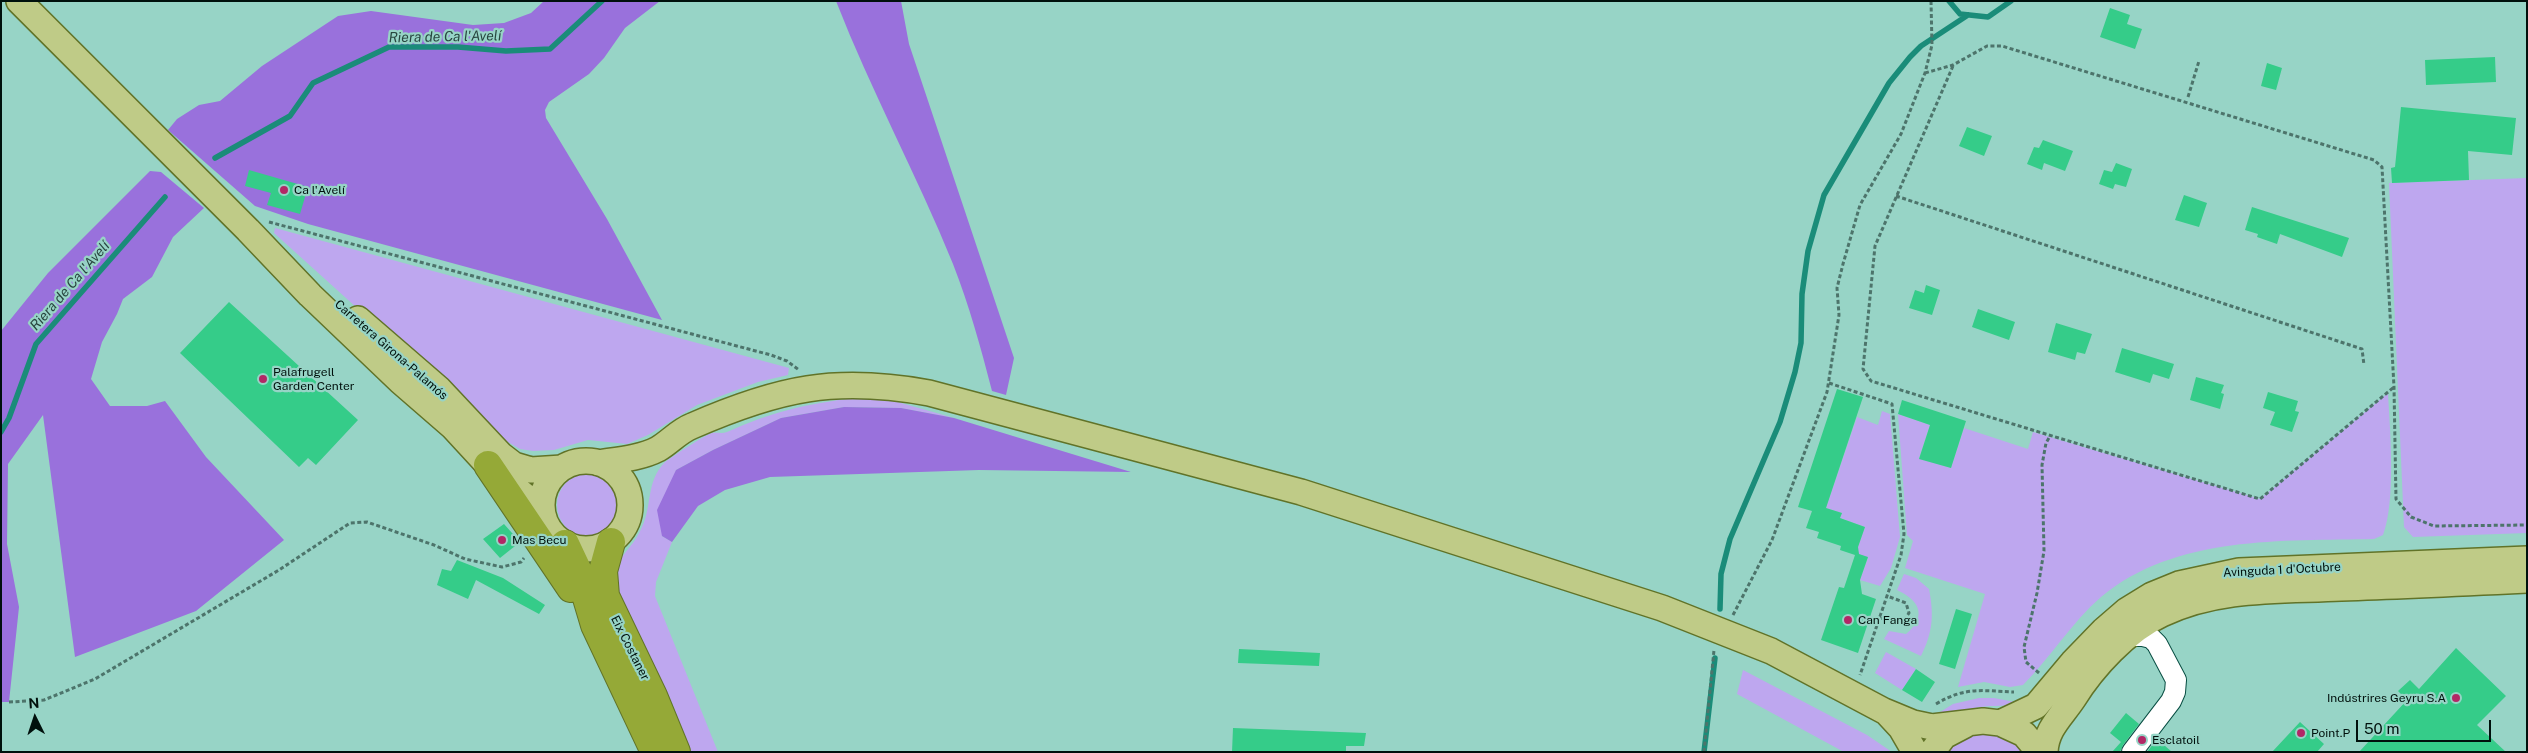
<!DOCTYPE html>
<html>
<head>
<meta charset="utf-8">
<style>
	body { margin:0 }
	#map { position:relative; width:2528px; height:753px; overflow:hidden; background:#97d4c6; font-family:"Public Sans",sans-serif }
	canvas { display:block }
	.frame { position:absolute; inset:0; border:2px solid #00100c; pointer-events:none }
	.north { position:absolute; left:10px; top:693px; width:50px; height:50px; -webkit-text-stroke:4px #97d4c6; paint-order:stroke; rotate:356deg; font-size:14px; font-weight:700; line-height:20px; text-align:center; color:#00100c }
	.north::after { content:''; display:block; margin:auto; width:18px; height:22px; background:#00100c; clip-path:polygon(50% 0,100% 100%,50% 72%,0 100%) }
	.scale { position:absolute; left:2356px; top:720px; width:135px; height:22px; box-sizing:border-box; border:2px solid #00100c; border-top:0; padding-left:6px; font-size:15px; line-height:18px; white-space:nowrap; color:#00100c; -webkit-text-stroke:4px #97d4c6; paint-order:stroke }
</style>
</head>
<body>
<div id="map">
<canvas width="2528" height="753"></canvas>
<div class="frame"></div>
<div class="north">N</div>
<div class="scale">50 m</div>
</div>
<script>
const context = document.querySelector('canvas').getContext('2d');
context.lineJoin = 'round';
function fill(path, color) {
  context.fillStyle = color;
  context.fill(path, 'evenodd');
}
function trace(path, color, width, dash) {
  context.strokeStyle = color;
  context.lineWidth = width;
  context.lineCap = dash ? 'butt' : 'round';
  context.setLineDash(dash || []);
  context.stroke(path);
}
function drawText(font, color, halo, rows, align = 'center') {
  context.font = font + ' "Public Sans",sans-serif';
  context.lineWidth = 4.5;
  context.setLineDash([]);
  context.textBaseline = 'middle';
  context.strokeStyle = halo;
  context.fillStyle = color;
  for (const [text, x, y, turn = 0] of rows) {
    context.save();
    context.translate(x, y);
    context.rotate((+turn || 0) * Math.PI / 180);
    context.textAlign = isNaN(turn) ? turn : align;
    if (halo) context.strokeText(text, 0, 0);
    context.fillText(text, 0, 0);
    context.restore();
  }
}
const green = new Path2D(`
	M2527 178V533L2413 537 2404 527 2389 183Z
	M275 228 789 368 788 375 758 382 697 405 648 435 627 444 588 440 554 450 533 451 520 449 501 438 274 233Z
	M2388 393C2390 431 2396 500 2383 535L2374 539C2283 541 2175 535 2101 597 2071 623 2051 657 2023 685L2010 687 1984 682 1958 687 1985 594 1905 568 1913 541 1907 535 1898 414 1930 425 1919 458 1951 468 1964 428 2028 449 2033 432 2260 499Z
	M855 398 894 401 954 418 901 408 844 407 781 418 713 450 676 470 662 536 672 542 656 582 655 596 718 752H691L672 703 618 592C613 551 629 557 642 527 652 507 646 482 664 463 670 458 705 435 712 433 717 432 722 434 727 432 772 412 805 404 855 398Z
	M1882 411 1890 414 1900 537 1891 568 1880 586 1860 580 1868 558 1856 553 1865 527 1840 518 1842 513 1826 508 1857 417 1878 425Z
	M557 505a32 32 0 1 1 64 0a32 32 0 1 1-64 0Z
	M1904 574 1916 578 1929 589C1934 615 1933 632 1921 656L1884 639 1889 631 1906 634C1928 616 1919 600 1897 590Z
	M1886 652 1916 669 1902 690 1875 673Z
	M1743 670 1867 735 1892 752H1844L1737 694Z
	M1979 698H1994L2020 703C2006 707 1994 705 1980 707 1965 709 1952 714 1937 714L1953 704Z
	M1980 731 1997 732 2030 752H1947L1964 737Z`);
const forest = new Path2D(`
	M544 1H660L625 28 604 58 589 74 549 102 545 110 546 118 607 219 662 320 308 224 255 206 168 130 177 119 199 105 220 101 262 66 338 16 371 11 473 25 504 23 531 13Z
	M836 1H901L909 44 1014 358 1006 395 992 391C981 348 969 305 953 264 917 175 871 91 836 1Z
	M150 171 161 172 204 208 173 237 152 277 123 299 117 314 102 342 91 379 110 406H147L165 401 206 457 284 540 196 611 75 657 43 415 8 464 7 544 19 607 9 702H1V331L48 273Z
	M844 407 901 408 954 418 1131 472 979 470 770 477 725 490 698 506 672 542 662 536 657 510 676 470 713 450 781 418Z`);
const stream = new Path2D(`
	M1949 1 1960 14 1988 17 2011 1
	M215 158 290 116 313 83 389 47H458L506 51 550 49 602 1
	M1 432 9 418 36 344 165 197
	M1720 609 1721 574 1730 539 1780 422 1795 372 1801 343 1802 294 1808 251 1824 195 1889 83 1910 57 1921 46 1968 15
	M1704 752 1715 658`);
const building = new Path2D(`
	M2110 8 2130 15 2127 24 2142 29 2135 49 2100 37Z
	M2495 57 2496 82 2426 85 2425 60Z
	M2267 63 2282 68 2276 90 2261 86Z
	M2401 107 2516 118 2512 155 2468 151 2469 180 2392 183 2391 168 2395 167Z
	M1967 127 1992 136 1984 156 1959 146Z
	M2043 140 2073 151 2065 171 2044 163 2042 170 2027 164 2034 147 2039 148Z
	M2116 163 2132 169 2126 187 2115 184 2113 189 2099 184 2104 170 2112 172Z
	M249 170 308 187 300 214 267 205 271 193 245 186Z
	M2184 195 2207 203 2199 227 2175 220Z
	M2252 207 2349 238 2342 257 2280 234 2277 244 2257 237 2258 234 2245 230Z
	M1926 285 1940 290 1932 315 1909 308 1915 290 1924 293Z
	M229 302 358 420 316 465 308 458 299 467 180 353Z
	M1978 309 2015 322 2009 340 1972 327Z
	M2056 323 2092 334 2085 354 2077 352 2075 360 2048 352Z
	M2122 348 2174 364 2169 379 2153 374 2150 383 2115 372Z
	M2196 377 2224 385 2221 393 2224 394 2220 409 2190 400Z
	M1837 389 1863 397 1826 508 1842 513 1840 518 1865 527 1858 547 1859 554 1868 557 1860 580 1862 594 1876 599 1858 653 1821 640 1839 587 1844 588 1855 555 1840 550 1841 546 1817 538 1819 532 1806 528 1812 511 1798 507Z
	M2268 392 2298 401 2295 411 2299 412 2292 432 2270 425 2275 412 2263 408Z
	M1902 400 1966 421 1951 468 1919 459 1930 425 1898 414Z
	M504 524 520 542 500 558 483 539Z
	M457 560 503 578 545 605 539 614 476 580 468 599 437 585 442 569 451 571Z
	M1956 609 1972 614 1955 669 1939 664Z
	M2456 648 2506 696 2477 725 2506 752H2359L2407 700 2398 691 2410 680 2419 689Z
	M1239 649 1320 653 1319 666 1238 663Z
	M1916 669 1935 682 1922 702 1902 690Z
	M2126 713 2139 724 2123 745 2120 752H2112L2121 742 2110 733Z
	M2300 722 2324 744 2317 752H2272Z
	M1233 728 1366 733 1364 746H1346V752H1232Z
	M2157 739 2172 752H2147Z`);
const path = new Path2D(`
	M1953 66 1875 246 1863 369 1871 381 2260 499 2394 387
	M1925 73 1953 65 1987 46H2002L2374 160 2382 167 2394 387 2396 499 2411 517 2434 526 2527 525
	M2188 97 2199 61
	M1896 196 2362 349 2364 365
	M269 222 771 355 787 361 799 370
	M1829 383 1892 404 1904 534 1901 555 1860 675
	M1733 615 1772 540 1827 392 1839 315 1837 288 1843 264 1860 205 1901 134 1925 73 1932 45 1931 1
	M1880 618 1902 623 1909 613 1906 603 1887 596
	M2039 673 2026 662 2024 647 2037 593 2044 551 2042 465 2046 443 2050 436
	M9 702 44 700 95 679 279 570 350 523 367 522 434 545 465 559 502 567 521 562 524 558
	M1936 704C1966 686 1983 691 2014 692
	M1704 752 1714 650`);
const minor = new Path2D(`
	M2129 636H2143L2151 638 2157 644 2176 680 2175 692 2171 701 2132 752`);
const major = new Path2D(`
	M19 1 248 230 310 295 400 381 453 427 488 465 525 496 542 504
	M358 319 439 389 501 455 514 465 531 470 562 468
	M542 505a44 44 0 1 1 88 0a44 44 0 1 1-88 0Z
	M598 463C617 460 641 458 658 449 670 442 679 431 692 426 779 388 835 376 929 393L1301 492 1662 608 1771 651 1884 711 1913 723 1932 727 1983 721 2000 723 2024 734 2039 752
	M1888 714 1901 728 1915 752
	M2000 723 2036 706 2073 662 2104 630 2126 611 2152 595 2179 584 2239 571 2527 559
	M1932 752 1944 736 1965 725
	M2045 752C2046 729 2061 717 2073 699 2093 667 2127 630 2162 614 2218 587 2281 591 2341 588 2403 586 2465 583 2527 580`);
const highway = new Path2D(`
	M488 465 571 588
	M611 542 603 571 605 596 653 696 676 752
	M565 544 581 578 595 625 655 752`);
const markers = [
	[284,190,5,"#b22866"],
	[263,379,5,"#b22866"],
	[502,540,5,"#b22866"],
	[1848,620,5,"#b22866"],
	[2456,698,5,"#b22866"],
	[2301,733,5,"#b22866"],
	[2142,740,5,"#b22866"]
];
const poiNames = [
	["Ca l'Avelí",294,190],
	["Palafrugell",273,372],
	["Garden Center",273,386],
	["Mas Becu",512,540],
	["Can Fanga",1858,620],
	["Indústrires Geyru S.A",2446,698,"right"],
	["Point.P",2311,733],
	["Esclatoil",2152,740]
];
const streetNames = [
	["Carretera Girona-Palamós",391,350,41],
	["Avinguda 1 d'Octubre",2282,570,-3],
	["Eix Costaner",630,648,63]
];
const waterNames = [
	["Riera de Ca l'Avelí",445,37,-1],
	["Riera de Ca l'Avelí",70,286,-49]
];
fill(green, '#bea7ef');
fill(forest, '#9971dc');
trace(stream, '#1a8c79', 5.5);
fill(building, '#35cc89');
trace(minor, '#094e43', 22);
trace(major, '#617328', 28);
trace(highway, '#617328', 30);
trace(path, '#4d746b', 3, [4, 2.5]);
trace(minor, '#fff', 20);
trace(major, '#bfcb87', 25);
trace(highway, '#95a937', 28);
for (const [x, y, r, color] of markers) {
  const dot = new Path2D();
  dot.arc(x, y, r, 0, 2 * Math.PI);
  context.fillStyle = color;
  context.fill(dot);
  trace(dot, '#97d4c6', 2);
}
drawText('12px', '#00100c', '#97d4c6', poiNames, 'left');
drawText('12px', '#00100c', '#97d4c6', streetNames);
drawText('italic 14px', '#28463f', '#97d4c6', waterNames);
</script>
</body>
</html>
